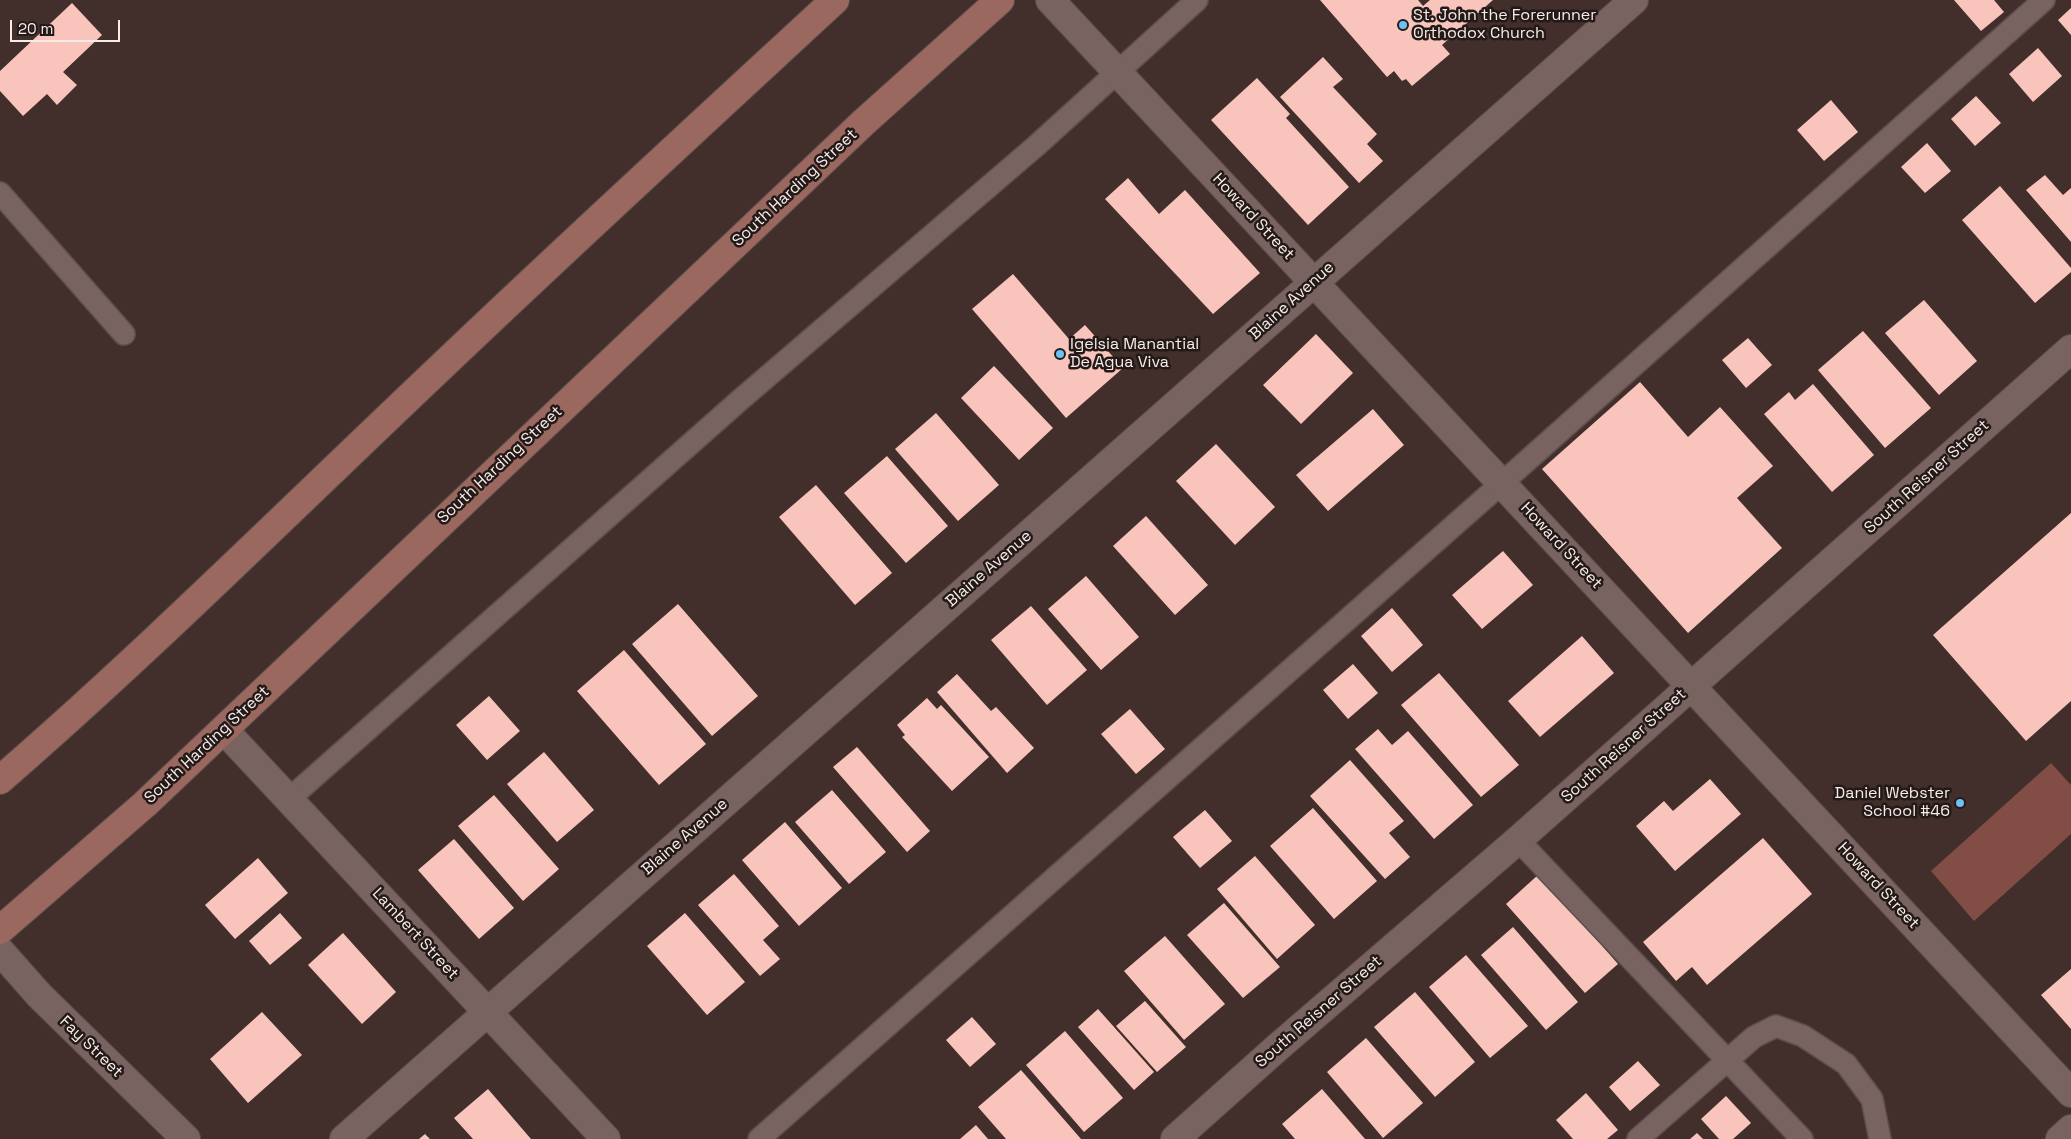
<!DOCTYPE html>
<html>
<head>
<meta charset="utf-8">
<style>
	body { margin:0 }
	#map { position:relative; width:2071px; height:1139px; overflow:hidden; background:#422f2c; font-family:"Space Grotesk",sans-serif }
	canvas { display:block }
	.scale { position:absolute; left:10px; top:20px; width:110px; height:22px; box-sizing:border-box; border:2px solid #f8ebe9; border-top:0; padding-left:6px; font-size:15px; line-height:18px; white-space:nowrap; color:#f8ebe9; -webkit-text-stroke:4px #231a18; paint-order:stroke }
</style>
</head>
<body>
<div id="map">
<canvas width="2071" height="1139"></canvas>
<div class="scale">20 m</div>
</div>
<script>
const context = document.querySelector('canvas').getContext('2d');
context.lineJoin = 'round';
function fill(path, color) {
  context.fillStyle = color;
  context.fill(path, 'evenodd');
}
function trace(path, color, width, dash) {
  context.strokeStyle = color;
  context.lineWidth = width;
  context.lineCap = dash ? 'butt' : 'round';
  context.setLineDash(dash || []);
  context.stroke(path);
}
function drawText(font, color, halo, rows, align = 'center') {
  context.font = font + ' "Space Grotesk",sans-serif';
  context.lineWidth = 5;
  context.setLineDash([]);
  context.textBaseline = 'middle';
  context.strokeStyle = halo;
  context.fillStyle = color;
  for (const [text, x, y, turn = 0] of rows) {
    context.save();
    context.translate(x, y);
    context.rotate((+turn || 0) * Math.PI / 180);
    context.textAlign = isNaN(turn) ? turn : align;
    if (halo) context.strokeText(text, 0, 0);
    context.fillText(text, 0, 0);
    context.restore();
  }
}
const green = new Path2D(`
	M2051 763 2071 785V834L1974 921 1931 871Z`);
const building = new Path2D(`
	M1320 0H1418L1423 6 1430 0H1493L1442 45 1450 54 1412 86 1406 79 1402 81 1394 71 1387 77Z
	M1954 0H1994L2004 12 1981 31Z
	M72 3 102 35 63 72 77 85 57 105 47 94 23 116 0 91V71Z
	M2071 8V35L2058 20Z
	M2038 48 2062 76 2033 102 2009 74Z
	M1323 57 1343 79 1333 87 1377 134 1367 144 1383 161 1359 183 1280 97Z
	M1257 78 1290 114 1286 118 1349 187 1308 225 1211 120Z
	M1976 96 2001 123 1975 146 1951 119Z
	M1831 100 1858 132 1824 161 1797 130Z
	M1927 143 1951 171 1925 193 1901 167Z
	M2045 175 2063 195 2071 188V242L2026 190Z
	M1128 178 1159 214 1185 190 1260 273 1213 314 1105 199Z
	M2000 186 2071 268V272L2035 303 1962 220Z
	M1013 274 1069 339 1085 325 1123 368 1066 418 972 309Z
	M1924 300 1977 361 1939 395 1885 333Z
	M1863 331 1931 408 1885 448 1818 370Z
	M1316 334 1353 373 1301 424 1263 385Z
	M1748 338 1772 365 1746 388 1722 360Z
	M994 366 1053 428 1019 460 961 398Z
	M1640 382 1688 437 1720 407 1773 466 1737 498 1782 548 1688 633 1542 469Z
	M1813 384 1874 455 1832 492 1764 414 1789 392 1795 400Z
	M1373 409 1404 445 1328 511 1296 475Z
	M936 413 999 485 958 521 895 449Z
	M1216 444 1275 507 1235 545 1176 481Z
	M887 456 948 526 906 563 844 493Z
	M816 485 892 573 855 605 779 517Z
	M2071 513V701L2026 741 1933 635Z
	M1146 516 1208 585 1175 615 1113 546Z
	M1503 551 1533 585 1482 629 1452 595Z
	M1086 576 1139 637 1101 670 1048 609Z
	M678 604 758 696 712 736 632 644Z
	M1031 606 1087 670 1047 705 991 640Z
	M1392 608 1423 645 1392 672 1361 636Z
	M1582 636 1614 673 1540 737 1508 701Z
	M624 650 706 744 659 785 577 691Z
	M1353 664 1378 693 1348 719 1323 690Z
	M1439 673 1519 765 1481 797 1401 705Z
	M957 674 991 711 996 707 1034 748 1007 773 937 692Z
	M489 696 520 731 487 760 456 725Z
	M927 698 937 709 941 705 989 757 952 791 902 737 905 735 897 725Z
	M1130 709 1165 749 1136 774 1101 734Z
	M1378 729 1392 745 1408 731 1473 805 1434 839 1355 749Z
	M857 747 930 831 907 852 833 767Z
	M544 752 594 810 557 842 507 784Z
	M1350 760 1404 821 1389 833 1410 857 1385 879 1310 796Z
	M1710 779 1741 814 1675 871 1636 826 1664 801 1673 811Z
	M832 790 886 852 849 884 795 822Z
	M494 795 559 869 523 901 458 826Z
	M1313 808 1377 881 1334 919 1270 846Z
	M1205 810 1232 841 1200 868 1173 837Z
	M785 822 842 888 799 926 742 860Z
	M1763 838 1812 894 1707 985 1692 967 1676 981 1643 942Z
	M454 839 514 908 479 939 418 870Z
	M1255 856 1315 925 1277 959 1217 889Z
	M258 858 288 893 235 939 205 905Z
	M734 874 779 926 763 940 780 959 760 976 698 905Z
	M1539 874 1618 964 1585 993 1506 904Z
	M1224 903 1280 967 1243 998 1187 935Z
	M280 913 302 938 270 965 249 941Z
	M685 913 745 982 707 1015 647 946Z
	M1513 927 1578 1002 1546 1030 1481 955Z
	M343 933 396 992 362 1024 308 965Z
	M1165 936 1225 1004 1184 1040 1124 971Z
	M1466 955 1528 1026 1490 1058 1429 987Z
	M2071 969V1029L2041 995Z
	M1415 992 1475 1062 1435 1097 1374 1027Z
	M1145 1001 1186 1047 1157 1072 1116 1026Z
	M1098 1009 1154 1072 1134 1090 1078 1027Z
	M262 1012 302 1055 248 1103 210 1059Z
	M972 1017 996 1044 970 1067 946 1040Z
	M1065 1031 1123 1098 1084 1132 1026 1065Z
	M1366 1038 1423 1103 1383 1138 1327 1072Z
	M1638 1061 1660 1085 1630 1111 1609 1087Z
	M1021 1070 1081 1139H1006L978 1107Z
	M488 1089 531 1139H473L454 1118Z
	M1322 1089 1365 1139H1295L1282 1124Z
	M1586 1093 1618 1130 1607 1139H1573L1556 1120Z
	M1726 1096 1751 1123 1733 1139H1719L1701 1119Z
	M976 1125 988 1139H960Z
	M1697 1133 1703 1139H1690Z
	M425 1134 430 1139H419Z`);
const lane = new Path2D(`
	M0 193 124 334
	M289 799 740 400 1036 146 1197 0
	M1518 840 1802 1139
	M759 1139 1502 483 2044 0
	M1638 1139 1754 1037 1776 1026 1803 1036 1846 1064 1872 1099 1880 1139`);
const street = new Path2D(`
	M1050 0 2071 1093
	M224 730 606 1139
	M0 951 39 995 186 1139
	M344 1139 1634 0
	M1175 1139 1278 1047 1518 840 2071 349
	M2060 1139 2071 1129`);
const primary = new Path2D(`
	M0 780C152 648 294 506 440 368 570 244 703 122 835 0
	M0 930 145 804 864 122 1000 0`);
const markers = [
	[1403,25,5,"#6dc2f3"],
	[1060,354,5,"#6dc2f3"],
	[1960,803,5,"#6dc2f3"]
];
const poiNames = [
	["St. John the Forerunner",1413,16],
	["Orthodox Church",1413,34],
	["Igelsia Manantial",1070,345],
	["De Agua Viva",1070,363],
	["Daniel Webster",1950,794,"right"],
	["School #46",1950,812,"right"]
];
const streetNames = [
	["South Harding Street",795,188,-43],
	["Howard Street",1253,217,47],
	["Blaine Avenue",1292,301,-42],
	["South Harding Street",500,465,-43],
	["South Reisner Street",1927,477,-42],
	["Howard Street",1561,546,47],
	["Blaine Avenue",989,569,-41],
	["South Harding Street",207,745,-43],
	["South Reisner Street",1624,746,-42],
	["Blaine Avenue",685,837,-41],
	["Howard Street",1878,886,47],
	["Lambert Street",415,934,47],
	["South Reisner Street",1319,1012,-41],
	["Fay Street",91,1047,44]
];
fill(green, '#824d44');
fill(building, '#f8c4bb');
trace(lane, '#5e4e4b', 24);
trace(street, '#5e4e4b', 30);
trace(primary, '#5e4e4b', 30);
trace(lane, '#796360', 21);
trace(street, '#796360', 28);
trace(primary, '#9b685f', 28);
for (const [x, y, r, color] of markers) {
  const dot = new Path2D();
  dot.arc(x, y, r, 0, 2 * Math.PI);
  context.fillStyle = color;
  context.fill(dot);
  trace(dot, '#231a18', 2);
}
drawText('16px', '#f8ebe9', '#231a18', poiNames, 'left');
drawText('16px', '#f8ebe9', '#231a18', streetNames);
</script>
</body>
</html>
